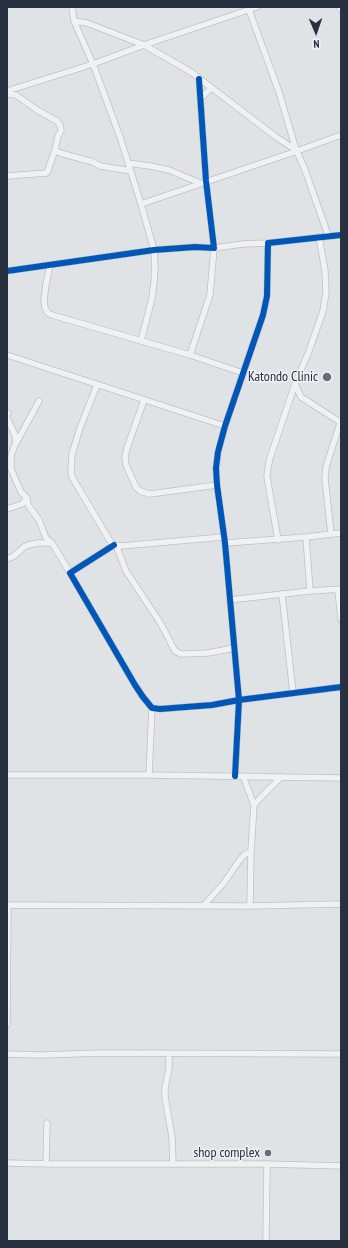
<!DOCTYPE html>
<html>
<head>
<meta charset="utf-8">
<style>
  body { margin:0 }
  #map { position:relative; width:348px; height:1248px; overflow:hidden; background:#e0e3e6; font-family:"PT Sans Narrow",sans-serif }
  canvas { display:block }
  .frame { position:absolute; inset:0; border:8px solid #27313f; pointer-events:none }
  .north { position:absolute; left:296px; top:12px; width:40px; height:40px; -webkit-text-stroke:3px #eef1f6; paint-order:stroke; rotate:178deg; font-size:11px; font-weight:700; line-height:16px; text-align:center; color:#27313f }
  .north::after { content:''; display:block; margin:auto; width:14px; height:18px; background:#27313f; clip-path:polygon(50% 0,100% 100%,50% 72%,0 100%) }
</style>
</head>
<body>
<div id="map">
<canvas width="348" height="1248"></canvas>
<div class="frame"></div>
<div class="north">N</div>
</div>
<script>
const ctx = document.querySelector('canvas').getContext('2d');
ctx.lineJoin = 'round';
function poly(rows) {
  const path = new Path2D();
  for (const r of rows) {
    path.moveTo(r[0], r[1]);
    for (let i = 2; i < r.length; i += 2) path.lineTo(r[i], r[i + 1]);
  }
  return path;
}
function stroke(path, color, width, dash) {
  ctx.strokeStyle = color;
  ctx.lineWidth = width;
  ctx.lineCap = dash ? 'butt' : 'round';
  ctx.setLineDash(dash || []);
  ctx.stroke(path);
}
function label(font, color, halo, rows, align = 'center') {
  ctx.font = font + ' "PT Sans Narrow",sans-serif';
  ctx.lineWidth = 3;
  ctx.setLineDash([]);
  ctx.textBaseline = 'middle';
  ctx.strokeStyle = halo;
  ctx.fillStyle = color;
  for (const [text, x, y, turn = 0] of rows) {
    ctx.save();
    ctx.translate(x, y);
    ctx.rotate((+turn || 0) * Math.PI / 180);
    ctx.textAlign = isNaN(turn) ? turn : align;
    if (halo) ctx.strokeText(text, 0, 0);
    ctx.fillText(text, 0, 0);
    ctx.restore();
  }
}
const minor = poly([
  [72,7,74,21,93,64,120,137,141,204,154,250,155,267,154,282,152,298,141,341],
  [248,7,279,92,296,150],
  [340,7,341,10],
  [74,21,87,23,144,45,191,72,276,137,296,150,304,167,328,235],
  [7,91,93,64,144,45,257,7],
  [7,94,16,95,37,110,57,121,60,125,61,131,58,136,55,150,47,173,7,176],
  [200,99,211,88],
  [55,150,60,153,93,162,100,166,131,171],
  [128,163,150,166,169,170,200,183],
  [141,204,297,151,341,135],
  [341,235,268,243,267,296,263,315,225,426,218,452,216,468,217,485,225,543,239,700,341,687],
  [50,265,46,284,44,301,45,308,48,313,52,315,190,355,243,373],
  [7,271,154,250,195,247,214,248,206,181,199,79],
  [7,355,225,426],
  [190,355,210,295,214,248,243,244,268,243],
  [295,384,309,351,323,311,326,292,325,271,319,237],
  [97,385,80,428,72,454,71,471,72,477,110,541,114,545,121,546,223,537],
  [144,400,127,448,125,457,126,465,136,487,140,491,150,494,217,485],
  [39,401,14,447,11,456,11,469,21,492,27,498,28,505,39,520,46,538,52,543,70,573],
  [7,414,8,413],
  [7,418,15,435,16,442],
  [7,509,22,504,27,498],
  [331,534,325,479,326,467,341,420],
  [306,537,310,591],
  [278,540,267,477,268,468,270,458,295,384,301,397,340,422],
  [225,543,306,537,341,533],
  [114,545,70,573,135,685,143,697,152,708,160,709,212,705,239,700,235,776],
  [116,545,126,571,161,624,175,651,181,654,208,653,234,648],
  [7,559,14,556,24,547,28,545,38,543,52,543],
  [338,590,341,619],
  [282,594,293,693],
  [229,600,310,591,341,589],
  [7,775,149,775,341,778],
  [149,775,152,708],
  [243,776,254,805],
  [7,905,250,906,341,904],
  [203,906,223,884,239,861,244,855,251,851],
  [250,906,251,851,254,805,264,794,281,777],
  [7,1024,8,905],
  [7,1054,40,1055,103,1053,341,1054],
  [169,1054,169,1068,165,1088,165,1097,172,1137,173,1164],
  [7,1163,53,1164,267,1164],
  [46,1164,47,1123],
  [266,1241,267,1164,341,1166]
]);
stroke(minor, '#bec1c4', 7);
stroke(minor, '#f0f1f2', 5.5);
stroke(poly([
  [341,235,268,243,267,296,263,315,225,426,218,452,216,468,217,485,225,543,239,700,341,687],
  [7,271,154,250,195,247,214,248,206,181,199,79],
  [114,545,70,573,135,685,143,697,152,708,160,709,212,705,239,700,235,776]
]), '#0057b8', 6);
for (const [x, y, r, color] of [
  [327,377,5,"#686f79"],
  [268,1153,4,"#686f79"]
]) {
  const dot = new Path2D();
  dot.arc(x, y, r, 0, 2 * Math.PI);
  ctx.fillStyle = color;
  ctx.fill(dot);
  stroke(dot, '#eef1f6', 1.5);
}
label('14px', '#27313f', '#eef1f6', [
  ["Katondo Clinic",318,377],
  ["shop complex",260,1153]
], 'right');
</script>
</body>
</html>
